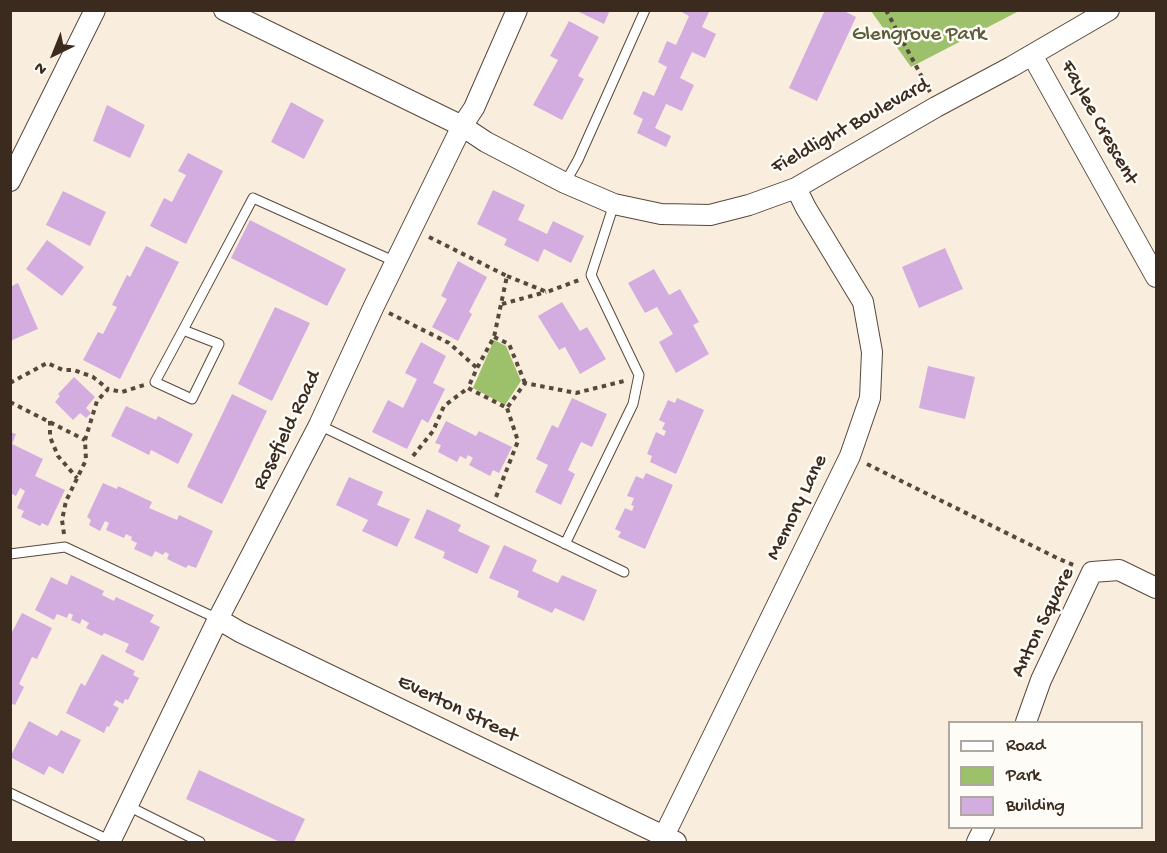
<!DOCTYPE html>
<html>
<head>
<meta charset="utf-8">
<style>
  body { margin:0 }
  #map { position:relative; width:1167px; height:853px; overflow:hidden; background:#f9eede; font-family:"Gochi Hand",sans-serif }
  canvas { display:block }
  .frame { position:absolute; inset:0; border:12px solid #3b2a1e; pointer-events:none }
  .legend { position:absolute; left:948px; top:721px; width:195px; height:108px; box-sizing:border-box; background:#fdfcf7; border:2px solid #afa8a0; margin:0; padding:8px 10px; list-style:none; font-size:18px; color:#3b2a1e }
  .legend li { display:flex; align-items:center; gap:12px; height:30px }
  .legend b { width:30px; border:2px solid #afa8a0 }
  .north { position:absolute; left:24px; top:24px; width:60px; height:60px; -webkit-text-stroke:4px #fdfcf7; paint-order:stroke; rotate:223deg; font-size:16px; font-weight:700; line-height:24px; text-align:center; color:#3b2a1e }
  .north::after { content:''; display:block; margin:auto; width:21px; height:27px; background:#3b2a1e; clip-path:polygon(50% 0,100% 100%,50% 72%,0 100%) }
</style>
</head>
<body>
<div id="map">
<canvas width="1167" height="853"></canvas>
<div class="frame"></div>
<ul class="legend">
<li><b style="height:8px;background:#fff"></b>Road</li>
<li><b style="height:16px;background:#9dc06a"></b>Park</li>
<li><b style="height:16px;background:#d3addf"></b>Building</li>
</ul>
<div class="north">N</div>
</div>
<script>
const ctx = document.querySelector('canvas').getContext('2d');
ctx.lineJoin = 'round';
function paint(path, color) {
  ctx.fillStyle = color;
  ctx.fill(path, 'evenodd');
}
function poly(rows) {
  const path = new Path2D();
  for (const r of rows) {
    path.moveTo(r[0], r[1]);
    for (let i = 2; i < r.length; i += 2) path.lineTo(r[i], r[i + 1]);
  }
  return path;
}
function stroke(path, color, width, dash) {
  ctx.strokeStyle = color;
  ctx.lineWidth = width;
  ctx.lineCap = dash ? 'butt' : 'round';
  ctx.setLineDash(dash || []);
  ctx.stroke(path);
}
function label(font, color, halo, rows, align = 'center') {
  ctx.font = font + ' "Gochi Hand",sans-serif';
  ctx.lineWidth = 5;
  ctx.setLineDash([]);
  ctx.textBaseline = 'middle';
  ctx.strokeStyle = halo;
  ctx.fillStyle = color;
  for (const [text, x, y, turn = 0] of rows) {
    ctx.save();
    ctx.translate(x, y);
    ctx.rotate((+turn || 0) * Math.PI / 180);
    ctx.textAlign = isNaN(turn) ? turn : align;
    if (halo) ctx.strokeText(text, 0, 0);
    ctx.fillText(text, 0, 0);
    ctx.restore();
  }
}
paint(poly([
  [871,11,1019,11,911,67],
  [494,340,506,346,521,381,505,405,473,388]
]), '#9dc06a');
paint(poly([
  [575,10,610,10,604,24],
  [678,10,710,10,702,27,716,34,705,58,692,52,680,78,694,85,682,111,666,104,655,128,671,136,666,147,637,133,643,119,633,114,643,91,654,96,667,67,658,62,667,41,676,45,689,16],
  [825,10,842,10,856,17,817,101,789,88],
  [569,21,599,37,578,76,584,79,562,120,533,105,558,60,550,56],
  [291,102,324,120,304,159,271,142],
  [107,105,145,125,130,158,93,141],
  [188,153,223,171,186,244,150,226,164,198,172,202,186,175,178,171],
  [493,190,525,205,518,220,547,234,553,221,584,236,571,263,544,249,538,262,504,245,507,239,477,224],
  [63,191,106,212,90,246,46,225],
  [250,220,346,269,327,306,231,258],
  [47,240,84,267,62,296,26,269],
  [146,246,179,262,120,379,83,360,98,332,103,334,117,307,112,305,127,275,130,277],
  [945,248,963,289,919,308,902,267],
  [458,261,487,277,469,312,472,314,458,341,432,327,447,299,441,296],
  [654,269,669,295,680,289,699,322,693,325,709,354,676,373,659,342,673,334,657,307,645,313,628,283],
  [18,283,38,329,10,341,10,287],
  [562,302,580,331,587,327,606,359,580,374,565,347,559,350,538,316],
  [275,307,310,323,272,401,238,384],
  [421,342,446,356,433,383,445,389,428,423,422,419,407,449,372,432,388,400,403,408,417,379,405,373],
  [928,366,975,377,965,419,919,408],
  [74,377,95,397,86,408,91,413,86,418,80,413,73,420,55,402,60,396,58,394],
  [232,394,267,411,222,504,187,487],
  [572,398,607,414,592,447,581,442,568,470,575,474,561,505,535,492,548,465,536,459,552,425,558,428],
  [677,398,704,410,676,474,650,462,652,456,647,454,656,432,664,436,666,431,662,429,665,423,659,420,668,400,675,403],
  [126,406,156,420,158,416,193,434,178,464,151,450,149,455,111,436],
  [446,421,476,436,479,431,512,447,499,473,493,470,490,476,469,465,473,458,468,455,466,459,460,456,457,462,438,452,441,445,435,443],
  [10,432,16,434,12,444,43,459,35,476,65,490,48,526,42,523,40,526,21,517,24,511,17,508,25,491,20,488,16,496,10,493],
  [646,473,673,485,645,549,618,537,621,532,615,529,625,508,632,511,634,506,631,505,634,498,627,496,636,476,643,479],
  [349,477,383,492,377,505,410,519,397,547,362,531,368,520,336,505],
  [103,483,117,489,118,486,152,502,149,508,177,520,179,515,213,531,196,568,188,565,186,568,167,559,169,554,165,552,163,555,155,551,152,557,134,549,137,543,131,540,132,537,126,534,124,538,106,530,109,523,105,521,100,531,89,525,91,520,87,517],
  [427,509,461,525,458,531,490,546,477,574,443,558,445,552,414,538],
  [504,545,537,560,532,571,558,583,562,575,597,590,584,621,555,608,552,613,517,597,519,591,489,578],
  [71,575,104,591,102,595,114,601,116,597,154,615,150,622,160,627,143,661,125,652,129,644,104,633,102,636,86,628,89,623,82,619,80,624,71,620,73,615,69,613,67,618,57,614,54,620,35,610,51,577,67,585],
  [22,613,52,628,37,659,32,657,19,684,24,687,15,705,10,703,10,636],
  [102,654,135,671,133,675,139,678,128,700,125,699,123,704,116,700,113,705,119,708,109,727,107,726,104,733,66,713,81,683,85,686],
  [29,721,57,736,61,730,81,740,63,774,49,766,44,775,10,757],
  [199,770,305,819,294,842,280,842,186,799]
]), '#d3addf');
const lane = poly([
  [565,183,578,160,645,10],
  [183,330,219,344,192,399,155,382,183,330,253,198,396,262],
  [319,425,624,572],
  [565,544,633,404,639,375,591,275,614,204],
  [10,554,65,547,218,619],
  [10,793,111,841],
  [128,806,200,842]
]);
const street = poly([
  [224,10,462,126,486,142,565,183,614,204,661,214,710,215,749,205,796,188,936,107,1011,67,1109,10],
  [1032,55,1156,277],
  [10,181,95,10],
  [218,619,240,632,676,842],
  [1026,722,1041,680,1092,572,1119,570,1156,588],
  [110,842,218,619,319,425,374,306,462,126,474,108,517,10],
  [661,842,850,456,870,398,872,352,863,302,806,208,796,188],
  [977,842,984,828]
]);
stroke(lane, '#58473b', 11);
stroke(street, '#58473b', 22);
stroke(poly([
  [886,10,930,92],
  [429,237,507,276,494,337,477,368,468,388,507,408,525,383,576,393,624,381],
  [507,276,547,292,579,280],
  [502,304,546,292],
  [389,313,449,343,477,368],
  [494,337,509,344,525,383],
  [10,383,47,363,63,370,74,370,93,377,108,389],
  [10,402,85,440],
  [50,421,50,437,58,456,77,478],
  [413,456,433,431,444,406,468,388],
  [867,464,1059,559,1076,566],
  [496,497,518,441,507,408],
  [64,534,62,520,66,501,86,460,85,440,97,401,108,389,122,392,144,385]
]), '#58473b', 4, [4.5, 4.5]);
stroke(lane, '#fff', 9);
stroke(street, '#fff', 20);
label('21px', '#5d5e39', '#fdfcf7', [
  ["Glengrove Park",919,36]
]);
label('21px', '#3b2a1e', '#fdfcf7', [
  ["Faylee Crescent",1098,123,61],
  ["Fieldlight Boulevard",851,127,-29],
  ["Rosefield Road",288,431,-64],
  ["Memory Lane",798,508,-64],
  ["Anton Square",1044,623,-64],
  ["Everton Street",457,710,26]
]);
</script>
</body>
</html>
